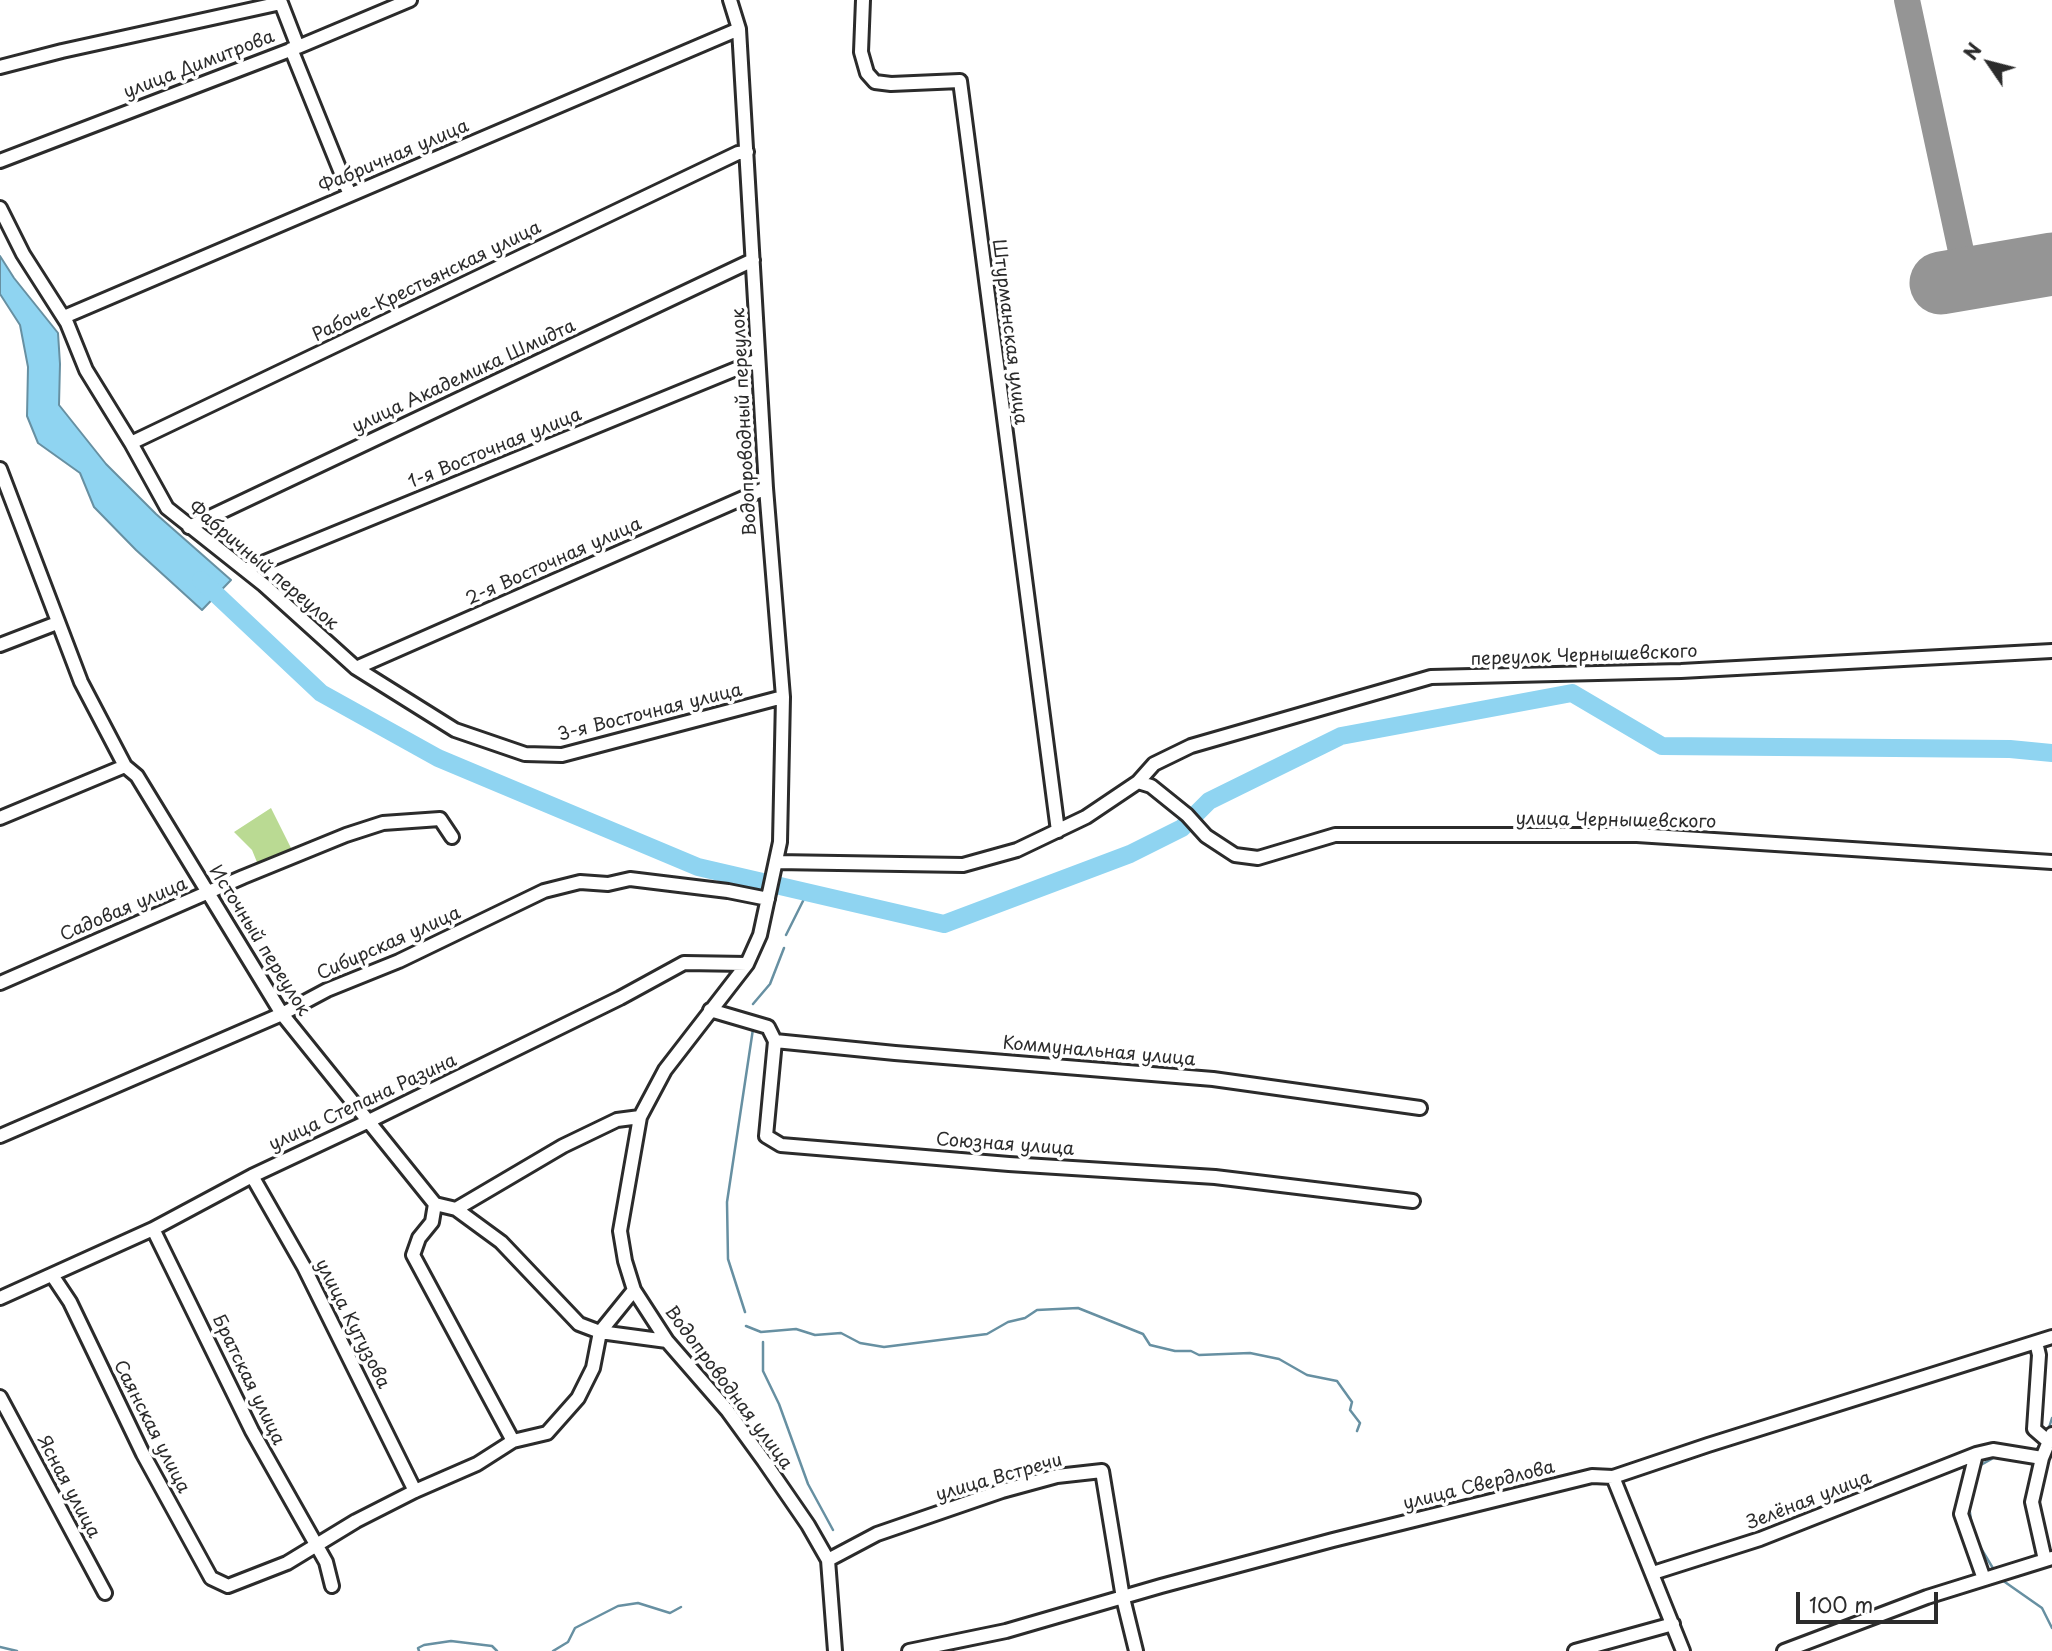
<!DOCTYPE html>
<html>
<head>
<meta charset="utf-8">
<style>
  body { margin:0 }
  #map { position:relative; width:2052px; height:1651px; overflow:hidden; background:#fff; font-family:"Playpen Sans",sans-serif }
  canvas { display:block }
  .north { position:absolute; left:1954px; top:28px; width:70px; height:70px; -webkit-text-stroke:5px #fff; paint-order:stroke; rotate:305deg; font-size:19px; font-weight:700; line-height:28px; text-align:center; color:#2b2b2b }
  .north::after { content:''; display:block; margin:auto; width:24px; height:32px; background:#2b2b2b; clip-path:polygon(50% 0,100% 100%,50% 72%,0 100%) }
  .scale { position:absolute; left:1796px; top:1592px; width:142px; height:32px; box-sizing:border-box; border:4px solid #2b2b2b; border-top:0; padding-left:9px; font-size:21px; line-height:24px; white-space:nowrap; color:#2b2b2b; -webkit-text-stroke:5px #fff; paint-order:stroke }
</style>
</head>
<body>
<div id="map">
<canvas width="2052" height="1651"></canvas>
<div class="north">N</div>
<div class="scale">100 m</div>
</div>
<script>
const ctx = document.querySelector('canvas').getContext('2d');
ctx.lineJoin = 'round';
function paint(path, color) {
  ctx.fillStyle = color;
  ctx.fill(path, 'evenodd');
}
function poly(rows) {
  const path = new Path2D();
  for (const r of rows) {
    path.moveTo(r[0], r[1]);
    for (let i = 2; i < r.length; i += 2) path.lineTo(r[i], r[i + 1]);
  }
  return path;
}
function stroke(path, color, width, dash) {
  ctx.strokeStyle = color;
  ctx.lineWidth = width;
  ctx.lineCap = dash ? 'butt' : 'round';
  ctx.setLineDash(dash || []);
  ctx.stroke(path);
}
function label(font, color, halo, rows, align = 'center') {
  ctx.font = font + ' "Playpen Sans",sans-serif';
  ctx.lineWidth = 7;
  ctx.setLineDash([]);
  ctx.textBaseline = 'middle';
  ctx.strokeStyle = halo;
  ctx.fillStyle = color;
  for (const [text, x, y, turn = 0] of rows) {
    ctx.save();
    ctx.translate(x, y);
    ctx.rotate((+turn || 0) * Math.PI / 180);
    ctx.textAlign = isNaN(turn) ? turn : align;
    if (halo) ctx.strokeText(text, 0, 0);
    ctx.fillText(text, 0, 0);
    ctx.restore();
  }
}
paint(poly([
  [271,808,293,852,259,867,252,850,234,832]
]), '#bada93');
const water = poly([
  [0,256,14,278,58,333,60,364,59,405,106,464,156,514,231,580,202,610,136,550,94,507,80,473,38,443,27,416,28,367,20,325,0,294,0,256]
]);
paint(water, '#8fd4f1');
stroke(water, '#6790a2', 2);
stroke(poly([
  [786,935,806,895],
  [753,1004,770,984,784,948],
  [745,1312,728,1259,727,1202,753,1029],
  [746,1326,761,1332,796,1329,815,1335,841,1333,860,1343,884,1347,987,1334,1008,1322,1025,1318,1037,1310,1078,1308,1143,1334,1150,1345,1175,1351,1191,1351,1199,1355,1250,1353,1279,1359,1307,1375,1337,1381,1352,1402,1350,1410,1360,1423,1357,1431],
  [763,1342,763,1371,779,1404,808,1484,833,1530],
  [2048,1431,2052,1418],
  [2035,1452,2043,1440],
  [1979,1466,1997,1456],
  [1969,1506,1972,1527],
  [1976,1540,1994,1570],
  [2002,1580,2042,1608,2052,1628],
  [0,1647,17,1651],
  [419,1651,418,1648,424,1645,451,1641,492,1646,497,1651],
  [553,1651,568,1642,575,1628,618,1606,638,1603,670,1613,681,1607]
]), '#6790a2', 2.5);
stroke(poly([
  [201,580,321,693,438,758,698,867,944,924,1130,854,1182,828,1209,801,1341,736,1572,693,1662,746,2010,749,2052,753]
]), '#8fd4f1', 18);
stroke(poly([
  [1907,0,1967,279]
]), '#959595', 26);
stroke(poly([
  [1941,283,2052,264]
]), '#959595', 63);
const minor = poly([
  [730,0,739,29,766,488,783,697,780,842,760,935,747,964,665,1070,640,1117,620,1231,625,1261,634,1290,667,1341,727,1410,764,1461,808,1525,828,1560,835,1651],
  [863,0,861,52,867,73,875,82,891,84,960,81,1058,831],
  [291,49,350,195],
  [0,67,62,51,281,3,298,47],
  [0,161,298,47,410,0],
  [0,208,23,254,67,323,86,370,131,443,167,508,264,585,356,668,455,730,525,754,562,755,783,697],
  [64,317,739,29],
  [131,443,738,153,747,152],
  [0,469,81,682,125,766,137,776,282,1014,435,1204,432,1222,419,1238,413,1255,513,1441],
  [189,527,753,260],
  [245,570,758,360],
  [0,645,57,623],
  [356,668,766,488],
  [1138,782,1154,764,1191,746,1431,677,1681,671,2052,651],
  [0,818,125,766],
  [776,862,963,865,1017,850,1086,817,1138,782,1151,786,1187,815,1206,836,1235,855,1258,858,1335,835,1637,835,2052,862],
  [0,983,243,877,346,835,383,823,440,819,452,837],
  [710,1010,768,1027,775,1041,766,1136,781,1145,1009,1164,1215,1177,1413,1201],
  [775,1041,895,1053,1213,1079,1420,1108],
  [0,1136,282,1014,327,990,399,961,544,891,580,882,608,884,630,879,728,891,768,899],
  [252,1176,304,1267,415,1491],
  [435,1204,456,1209,501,1242,579,1324,600,1332,667,1341],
  [456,1209,563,1146,617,1120,640,1117],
  [153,1229,252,1431,326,1562,332,1586],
  [52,1275,70,1302,143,1454,211,1578,228,1586,287,1563,356,1521,415,1491,477,1464,513,1441,547,1433,578,1398,593,1368,600,1332,634,1290],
  [0,1298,153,1229,252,1176,369,1121,620,998,684,963,747,964],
  [2036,1342,2039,1355,2034,1429,2049,1442,2052,1441],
  [0,1397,105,1593],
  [2042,1458,2032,1502,2045,1560],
  [1613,1477,1683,1651],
  [828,1560,877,1534,1002,1491,1057,1476,1102,1471,1123,1598,1136,1651],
  [1653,1573,1760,1539,1976,1454],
  [1984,1579,1961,1514,1976,1454,1993,1450,2042,1458,2052,1434],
  [909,1651,1006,1631,1161,1586,1333,1540,1592,1476,1613,1477,1708,1445,2052,1337],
  [1575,1651,1673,1624],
  [1784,1651,1927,1597,2052,1558]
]);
stroke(minor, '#2b2b2b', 18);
stroke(minor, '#fff', 12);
label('18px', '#2b2b2b', '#fff', [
  ["улица Димитрова",199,65,-21],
  ["Фабричная улица",394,157,-23],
  ["Рабоче-Крестьянская улица",427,282,-26],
  ["Штурманская улица",1009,332,83],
  ["улица Академика Шмидта",464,377,-25],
  ["Водопроводный переулок",745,422,-93],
  ["1-я Восточная улица",495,449,-22],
  ["2-я Восточная улица",554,562,-24],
  ["Фабричный переулок",263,566,40],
  ["переулок Чернышевского",1584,656,-2],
  ["3-я Восточная улица",650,713,-14],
  ["улица Чернышевского",1616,821,1],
  ["Садовая улица",124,910,-23],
  ["Источный переулок",259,941,58],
  ["Сибирская улица",389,944,-24],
  ["Коммунальная улица",1099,1052,5],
  ["улица Степана Разина",363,1103,-25],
  ["Союзная улица",1005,1145,4],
  ["улица Кутузова",352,1324,63],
  ["Братская улица",248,1380,64],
  ["Водопроводная улица",728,1388,53],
  ["Саянская улица",151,1427,63],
  ["улица Встречи",999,1478,-16],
  ["улица Свердлова",1479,1486,-14],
  ["Ясная улица",68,1487,62],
  ["Зелёная улица",1809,1501,-21]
]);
</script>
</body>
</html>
